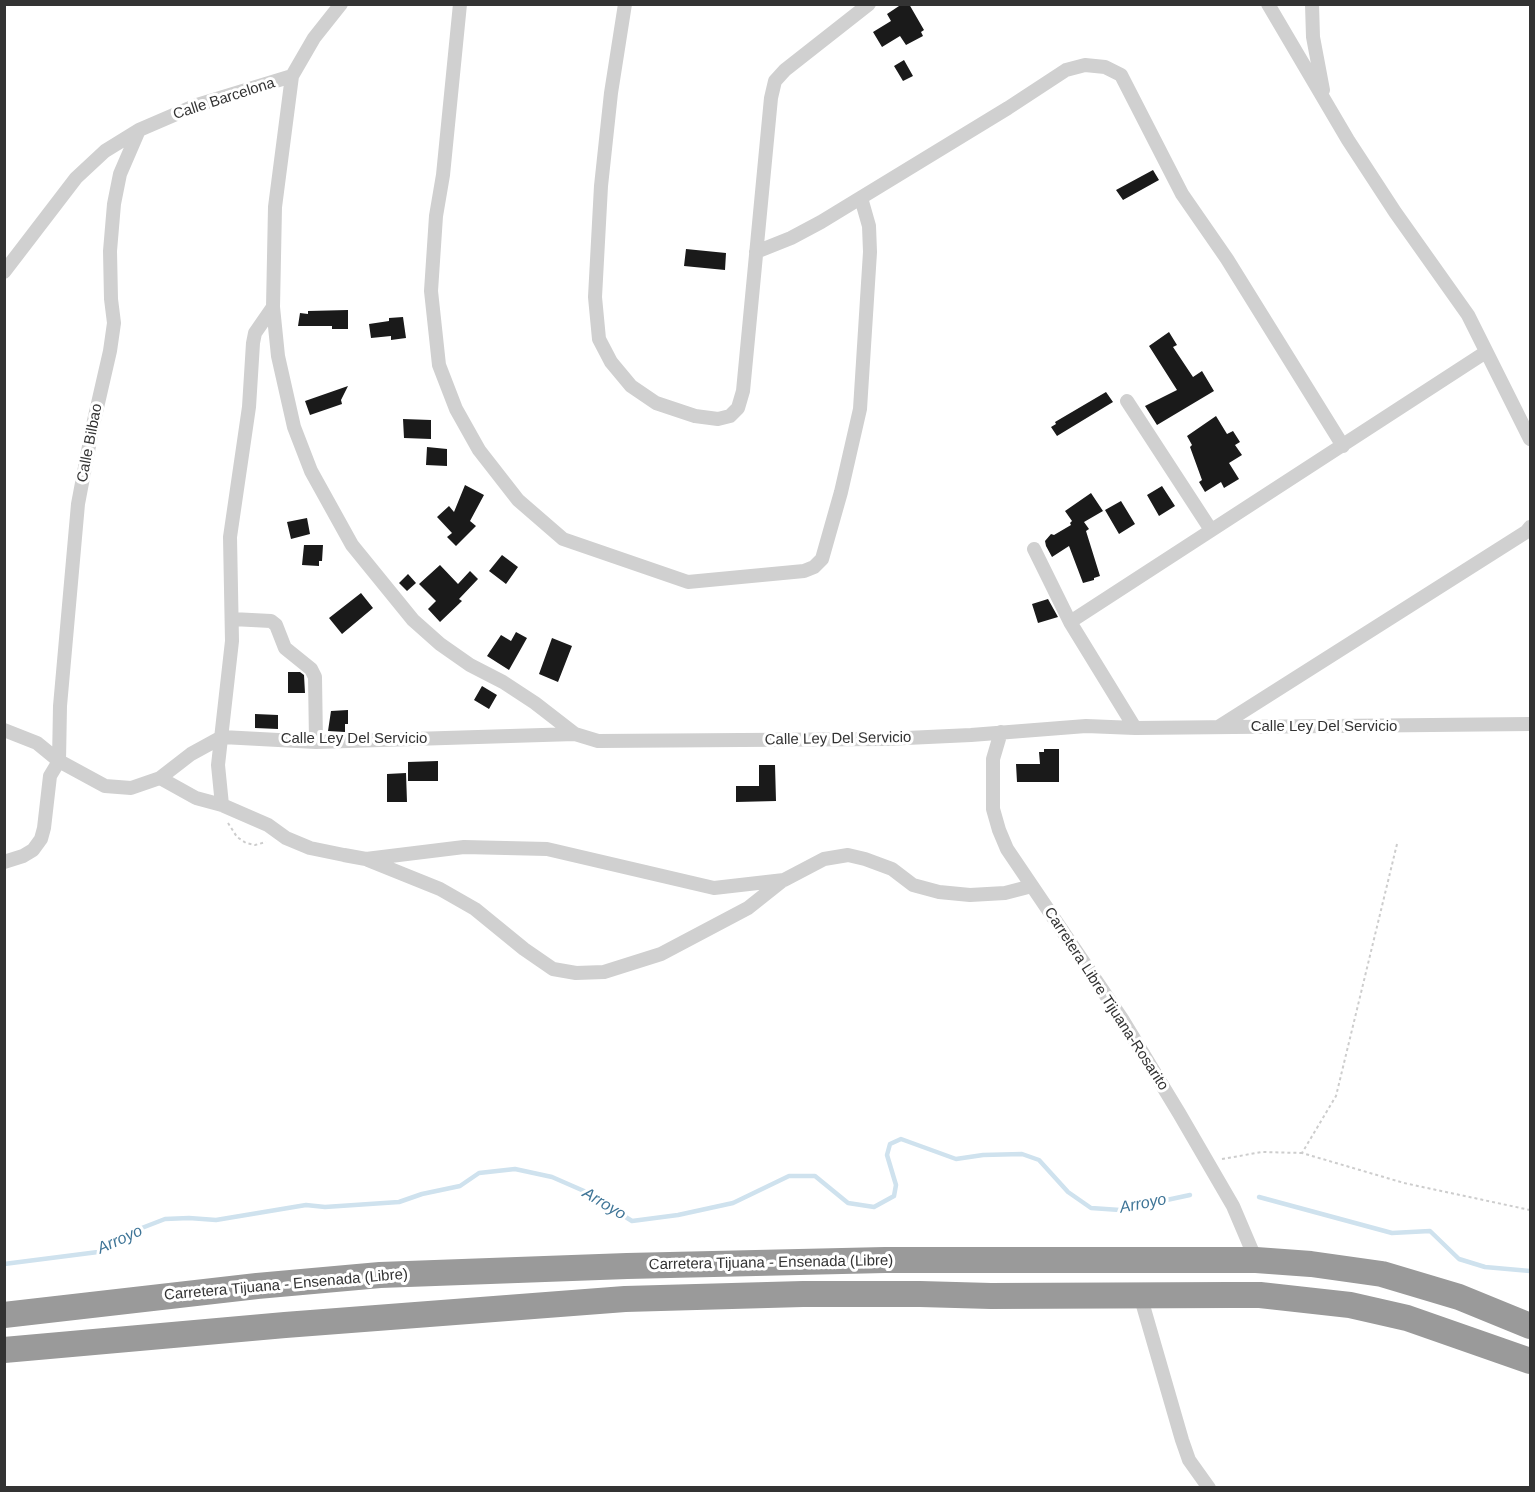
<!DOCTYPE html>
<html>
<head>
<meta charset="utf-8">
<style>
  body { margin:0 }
  #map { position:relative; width:1535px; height:1492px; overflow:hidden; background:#fff; font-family:Arial,sans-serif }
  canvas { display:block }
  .frame { position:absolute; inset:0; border:6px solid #333; pointer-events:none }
</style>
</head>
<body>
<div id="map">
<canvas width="1535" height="1492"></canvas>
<div class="frame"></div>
</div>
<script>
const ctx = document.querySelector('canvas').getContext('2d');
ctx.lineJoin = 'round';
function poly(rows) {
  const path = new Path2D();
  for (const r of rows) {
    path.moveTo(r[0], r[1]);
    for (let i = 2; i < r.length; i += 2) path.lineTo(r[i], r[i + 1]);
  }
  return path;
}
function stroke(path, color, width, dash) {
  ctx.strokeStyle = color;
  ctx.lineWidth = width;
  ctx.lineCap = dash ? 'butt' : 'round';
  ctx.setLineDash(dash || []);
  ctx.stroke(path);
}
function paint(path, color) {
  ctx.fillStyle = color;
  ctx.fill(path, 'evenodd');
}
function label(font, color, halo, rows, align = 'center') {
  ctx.font = font + ' Arial,sans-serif';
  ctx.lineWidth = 6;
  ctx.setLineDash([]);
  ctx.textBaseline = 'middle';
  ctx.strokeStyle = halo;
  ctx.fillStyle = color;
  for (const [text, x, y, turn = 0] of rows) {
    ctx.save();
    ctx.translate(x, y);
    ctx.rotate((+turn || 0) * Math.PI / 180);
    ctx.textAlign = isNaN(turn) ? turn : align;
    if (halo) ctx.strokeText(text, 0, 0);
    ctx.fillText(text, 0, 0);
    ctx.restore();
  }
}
stroke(poly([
  [1259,1197,1392,1233,1430,1231,1459,1259,1485,1267,1530,1271],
  [4,1264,98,1252,134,1231,165,1219,189,1218,216,1220,306,1205,325,1207,399,1202,422,1194,460,1186,479,1173,515,1169,552,1177,584,1191,632,1221,678,1215,733,1203,789,1176,815,1176,848,1203,874,1207,894,1196,896,1185,887,1155,890,1144,901,1139,956,1159,983,1155,1022,1154,1039,1160,1068,1192,1091,1208,1120,1210,1190,1195]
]), '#cfe2ee', 4.5);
paint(poly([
  [902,4,909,4,924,30,921,32,923,36,906,45,900,36,882,47,873,32,891,21,887,14],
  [904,60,913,76,903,81,894,66],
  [1153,170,1159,180,1123,200,1116,190],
  [686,249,726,253,725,270,684,266],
  [348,310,348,329,332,329,332,326,298,326,300,313,308,314,308,311],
  [403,317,406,338,391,340,391,336,371,338,369,324,389,321,389,318],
  [1169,332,1177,345,1173,347,1193,377,1202,371,1214,391,1157,425,1145,406,1177,390,1149,346],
  [348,386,341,400,342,404,310,415,305,401],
  [1106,392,1113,402,1057,436,1051,427,1056,424,1055,422],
  [1216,416,1227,434,1233,431,1240,442,1235,445,1242,455,1229,463,1239,479,1224,488,1221,482,1205,492,1199,482,1202,480,1190,447,1192,445,1187,436],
  [403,419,431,420,431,439,404,438],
  [427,447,447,449,447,466,426,465],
  [465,485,484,495,470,521,476,526,456,546,447,537,452,533,437,517,449,506,454,512],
  [1162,486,1175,506,1159,516,1147,495],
  [1091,493,1103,511,1084,522,1089,529,1086,531,1100,576,1094,578,1094,580,1083,583,1069,546,1052,557,1046,546,1045,541,1051,534,1054,535,1071,525,1070,523,1072,521,1065,511],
  [1121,501,1135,524,1119,534,1105,510],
  [307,518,310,534,291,539,287,522],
  [304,545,323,545,322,561,319,561,319,566,302,565],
  [502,555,518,567,506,584,489,571],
  [440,565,458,584,470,571,478,579,459,599,462,601,440,622,428,609,436,601,419,584],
  [408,574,416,583,407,591,399,583],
  [361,593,373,608,342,634,329,618],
  [1048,599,1058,617,1038,623,1032,604],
  [516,632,527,638,509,670,487,656,501,635,511,641],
  [552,638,572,646,558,682,539,674],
  [288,672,300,672,304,675,305,693,288,693],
  [482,686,497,695,489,709,474,700],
  [348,710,348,724,345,724,345,732,328,731,331,711],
  [255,714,278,715,278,729,255,728],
  [1044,749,1059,749,1059,782,1017,782,1016,764,1040,764,1039,752,1044,752],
  [438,761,438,781,408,781,408,762],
  [759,765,775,765,776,801,736,802,736,786,759,786],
  [406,773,407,802,387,802,387,774]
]), '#1a1a1a');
stroke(poly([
  [228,823,237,837,246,843,255,845,266,842],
  [1397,844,1336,1096,1302,1153,1404,1183,1530,1210],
  [1222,1159,1262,1152,1302,1153]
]), '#cdcdcd', 2, [3, 3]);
stroke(poly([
  [341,4,314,38,292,76,275,207,273,307,278,356,294,427,311,471,352,545,413,620,440,644,470,665,503,682,535,703,575,734],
  [460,4,443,175,436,216,431,291,439,365,456,409,479,450,518,500,563,539,688,582,804,571,814,567,822,559,841,492,860,409,870,252,869,226,861,198],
  [625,4,611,93,601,186,595,297,599,339,611,362,631,386,656,403,695,416,718,419,730,416,738,408,743,391,771,98,775,81,785,70,869,4],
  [1268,4,1348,140,1395,212,1468,315,1530,439],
  [1312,4,1313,37,1323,90],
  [756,252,791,238,821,222,1008,108,1066,70,1085,65,1105,67,1121,75,1182,194,1227,259,1343,446],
  [4,272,76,178,105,151,139,130,197,105,292,76],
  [1127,401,1211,530],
  [1034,549,1070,622,1135,728],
  [232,619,271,621,276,625,285,648,311,669,315,677,316,742],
  [1070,622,1486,352],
  [1220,726,1526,532,1530,527],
  [4,730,37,743,59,761,105,786,131,788,160,778,196,798,222,805,268,825,286,838,310,848,344,855,366,859,464,847,547,849,714,888,784,880,824,859,848,855,865,859,892,869,913,885,939,892,970,895,1005,893,1032,886],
  [1001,732,993,759,993,809,999,830,1007,849,1122,1019,1179,1113,1233,1206,1256,1260],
  [160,778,191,754,222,737,316,742,575,734,598,741,885,739,971,735,1086,726,1135,728,1530,724],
  [222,805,218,765,232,641,230,537,249,407,253,343,255,333,273,307],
  [368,860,440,889,475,909,524,949,553,969,576,973,604,972,661,954,748,908,782,881],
  [4,862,23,856,33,850,41,839,44,828,50,776,59,761,60,706,78,504,93,425,110,351,114,323,111,299,110,251,114,204,120,174,139,130],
  [1140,1295,1182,1440,1189,1460,1209,1488]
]), '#d0d0d0', 14);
stroke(poly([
  [4,1315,257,1286,380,1275,627,1266,885,1260,1256,1260,1311,1264,1382,1274,1459,1297,1530,1326],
  [4,1350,285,1325,625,1299,803,1294,920,1294,991,1296,1229,1295,1260,1295,1350,1305,1407,1318,1530,1361]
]), '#9a9a9a', 26);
label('15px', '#333', '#fff', [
  ["Calle Barcelona",224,99,-18],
  ["Calle Bilbao",90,443,-79],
  ["Calle Ley Del Servicio",1324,727],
  ["Calle Ley Del Servicio",354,739],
  ["Calle Ley Del Servicio",838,739,-1],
  ["Carretera Libre Tijuana-Rosarito",1106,999,57],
  ["Carretera Tijuana - Ensenada (Libre)",771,1263,-1],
  ["Carretera Tijuana - Ensenada (Libre)",286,1285,-5]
]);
label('italic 16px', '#3f7597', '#fff', [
  ["Arroyo",604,1204,31],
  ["Arroyo",1143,1204,-11],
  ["Arroyo",120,1240,-24]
]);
</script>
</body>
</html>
